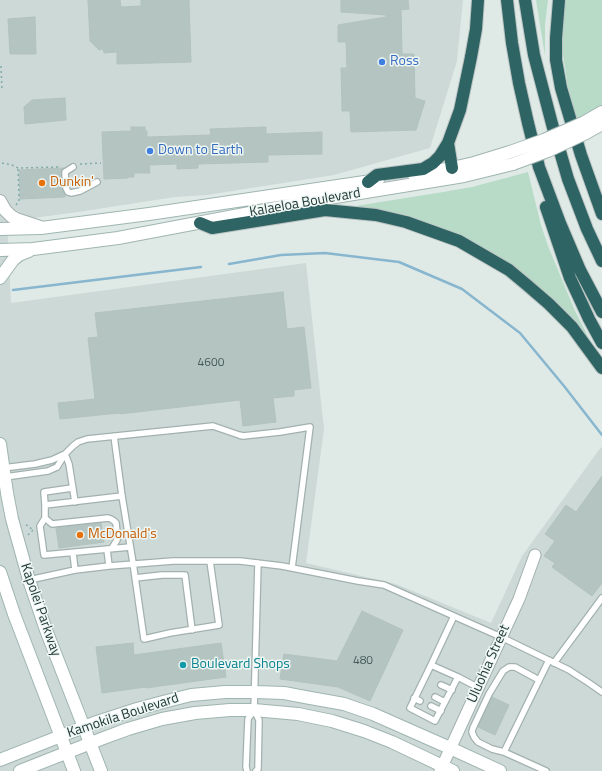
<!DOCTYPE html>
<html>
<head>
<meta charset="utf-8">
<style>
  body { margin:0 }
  canvas { display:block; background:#dfeae7 }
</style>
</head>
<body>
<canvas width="602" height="771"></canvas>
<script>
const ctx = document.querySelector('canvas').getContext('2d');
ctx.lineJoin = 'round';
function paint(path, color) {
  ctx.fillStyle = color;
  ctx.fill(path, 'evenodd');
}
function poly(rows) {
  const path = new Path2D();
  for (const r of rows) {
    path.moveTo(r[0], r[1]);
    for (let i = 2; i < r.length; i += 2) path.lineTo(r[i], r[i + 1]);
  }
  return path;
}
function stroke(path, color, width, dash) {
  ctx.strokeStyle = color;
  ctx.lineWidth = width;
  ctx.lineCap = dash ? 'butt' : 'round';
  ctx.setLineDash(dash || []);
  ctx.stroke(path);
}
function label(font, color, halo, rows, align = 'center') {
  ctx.font = font + ' "Titillium Web",sans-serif';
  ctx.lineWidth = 3;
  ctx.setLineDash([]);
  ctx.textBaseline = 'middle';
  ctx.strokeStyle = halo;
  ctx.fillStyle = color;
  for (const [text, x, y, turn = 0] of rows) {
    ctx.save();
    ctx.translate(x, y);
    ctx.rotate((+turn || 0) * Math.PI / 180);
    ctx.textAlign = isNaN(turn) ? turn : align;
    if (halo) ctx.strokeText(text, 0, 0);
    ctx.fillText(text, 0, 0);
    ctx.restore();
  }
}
paint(poly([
  [0,0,463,0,457,61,430,148,334,175,207,195,175,197,85,211,34,218,21,216,12,209,6,198,11,303,306,263,324,429,306,563,396,584,491,623,522,556,601,447,602,448,602,771,0,771]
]), '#cdd9d6');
paint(poly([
  [536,0,548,0,545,25,545,56],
  [565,0,602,0,602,108,578,123,572,107,568,87,562,48,562,19],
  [528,172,541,225,548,246,575,311,595,350,580,334,470,244,343,208,443,192,472,187]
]), '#b8dbc8');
stroke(poly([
  [229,264,281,255,325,253,399,262,462,289,520,333,564,386,602,435],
  [13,290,201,267]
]), '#88b6ce', 2.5);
const building = poly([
  [88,0,120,0,121,7,141,6,141,0,189,0,191,62,117,64,117,52,104,53,103,49,99,50,90,41,88,0],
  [341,0,408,0,409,9,401,10,402,54,414,54,415,98,425,101,416,130,351,132,350,111,342,111,341,68,347,68,346,42,338,42,338,25,386,17,386,15,341,12,341,0],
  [35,17,36,54,10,54,8,19,35,17],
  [65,98,66,120,25,124,24,107,32,100,65,98],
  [131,127,145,127,145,131,147,131,147,137,211,135,210,129,266,127,266,134,322,132,322,154,268,155,268,162,198,164,198,168,177,169,177,164,149,165,150,173,134,173,134,177,128,177,128,178,104,179,102,132,131,131,131,127],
  [63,168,61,172,62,188,65,195,65,197,20,199,19,170,63,168],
  [283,292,287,329,304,327,311,388,294,390,294,396,273,398,276,422,243,426,240,400,120,414,119,413,60,419,58,403,95,399,88,338,98,337,95,313,283,292],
  [602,476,602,583,592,596,552,567,555,563,544,556,555,541,545,534,566,505,576,512,602,476],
  [101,523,104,542,59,548,56,528,101,523],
  [362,611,403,630,370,701,338,687,280,679,284,654,337,661,362,611],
  [133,643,134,655,221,643,226,677,146,688,146,687,102,693,96,647,133,643],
  [492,697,509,705,495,735,478,727,492,697]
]);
paint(building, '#b4c4c0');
stroke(building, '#b2c3bf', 1);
const service = poly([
  [73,167,65,172,66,188,68,192,71,193,80,191,97,182],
  [114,436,122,496,133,563,144,639,170,633,219,625,210,561],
  [65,454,69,464,75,502],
  [3,468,35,464,52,460,65,454],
  [5,477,48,471,57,467,65,454,73,446,78,442,87,439,213,426,239,435,243,436,280,432,310,427,292,568],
  [122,496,45,505,45,518,40,526,44,555,130,547],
  [45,505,44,492,72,488],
  [45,518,52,524,108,518,111,519,114,521,116,523,117,533,117,540,112,548],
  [107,549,109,566],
  [73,553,75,570],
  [135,578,162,575,185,575,192,630],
  [29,580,75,570,109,566,173,561,240,561,282,566,358,581,384,585,501,637,569,670,589,683,602,692],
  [554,663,602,598],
  [431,665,454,616],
  [458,677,435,721,410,708,431,665,458,677,479,688],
  [539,680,515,667,509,667,503,671,489,694,473,728,472,732,474,737,478,742,492,749,504,752,546,771],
  [441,685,452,690],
  [435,697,445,702],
  [414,698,420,701],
  [431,706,441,711],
  [254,710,258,563],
  [504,752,549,660],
  [247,771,246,767,248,719,254,710,259,720,258,769,256,771]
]);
const minor = poly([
  [440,771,519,599,535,555]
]);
const tertiary = poly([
  [0,201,5,210,11,216,16,219,40,227]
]);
const secondary = poly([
  [583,123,602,112],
  [586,133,602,124],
  [414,175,452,168,474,163,510,152],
  [0,229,41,228,149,214,378,180],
  [0,250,33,249,118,238,329,198,464,176,513,164],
  [0,278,13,260,19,255,29,251],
  [0,444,7,493,12,519,29,580,46,630,101,771],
  [0,572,14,614,74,771],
  [0,760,94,723,137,709,163,702,191,695,225,692,255,692,284,693,305,697,344,704,373,714,450,748,500,771],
  [20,771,101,739,128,729,162,719,195,713,230,710,254,710,298,714,332,721,364,731,392,742,453,771]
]);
const motorway = poly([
  [507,0,512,43,519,83,528,123,539,167,560,223,580,270,602,312],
  [525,0,534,55,552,124,568,179,587,229,602,261],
  [559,0,556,38,556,60,561,88,581,155,602,214],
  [448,143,452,168],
  [368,182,377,175,423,169,433,163,440,156,448,143,460,110,471,57,476,29,478,0],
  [546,207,570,278,589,319,602,343],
  [200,223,212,228,325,210,376,215,406,222,459,241,509,270,527,285,549,304,572,327,602,368]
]);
stroke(service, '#a2b1af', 8);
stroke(minor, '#a2b1af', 13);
stroke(tertiary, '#a2b1af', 14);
stroke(secondary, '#9fb5b1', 14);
stroke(motorway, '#bcc4c3', 14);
stroke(poly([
  [1,66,2,90],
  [2,163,12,165,18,168,59,167,60,165],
  [80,164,101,163],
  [16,205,19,201,19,199,18,168],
  [26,525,29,526,32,530],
  [28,535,33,530]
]), '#80aca7', 1.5, [2, 3]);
stroke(service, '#fff', 5.5);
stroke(minor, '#fff', 11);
stroke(tertiary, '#fff', 12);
stroke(secondary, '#fff', 12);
stroke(motorway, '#2e6463', 12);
const secondaryBridge = poly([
  [510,152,544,140,583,123],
  [513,164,548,151,586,133]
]);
stroke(secondaryBridge, '#9fb5b1', 14, []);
stroke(secondaryBridge, '#fff', 12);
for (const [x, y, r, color] of [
  [382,62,4,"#3f7fe0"],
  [150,151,4,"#3f7fe0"],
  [42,183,4,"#e8710a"],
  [80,535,4,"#e8710a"],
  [183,665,4,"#0f9aa8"]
]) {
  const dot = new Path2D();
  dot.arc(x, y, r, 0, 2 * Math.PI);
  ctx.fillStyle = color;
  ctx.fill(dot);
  stroke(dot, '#eff7f4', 1.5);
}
label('12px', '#465c59', null, [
  ["4600",211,363],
  ["480",363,661]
]);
label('14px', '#366cbe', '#eff7f4', [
  ["Ross",390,62],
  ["Down to Earth",158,151]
], 'left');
label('14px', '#c56008', '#eff7f4', [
  ["Dunkin'",50,183],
  ["McDonald's",88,535]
], 'left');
label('14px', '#213937', '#eff7f4', [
  ["Kalaeloa Boulevard",305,203,-10],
  ["Kapolei Parkway",40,610,71],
  ["Uluohia Street",489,664,-66],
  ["Kamokila Boulevard",123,716,-18]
]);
label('14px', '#0d838f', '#eff7f4', [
  ["Boulevard Shops",191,665]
], 'left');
</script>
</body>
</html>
